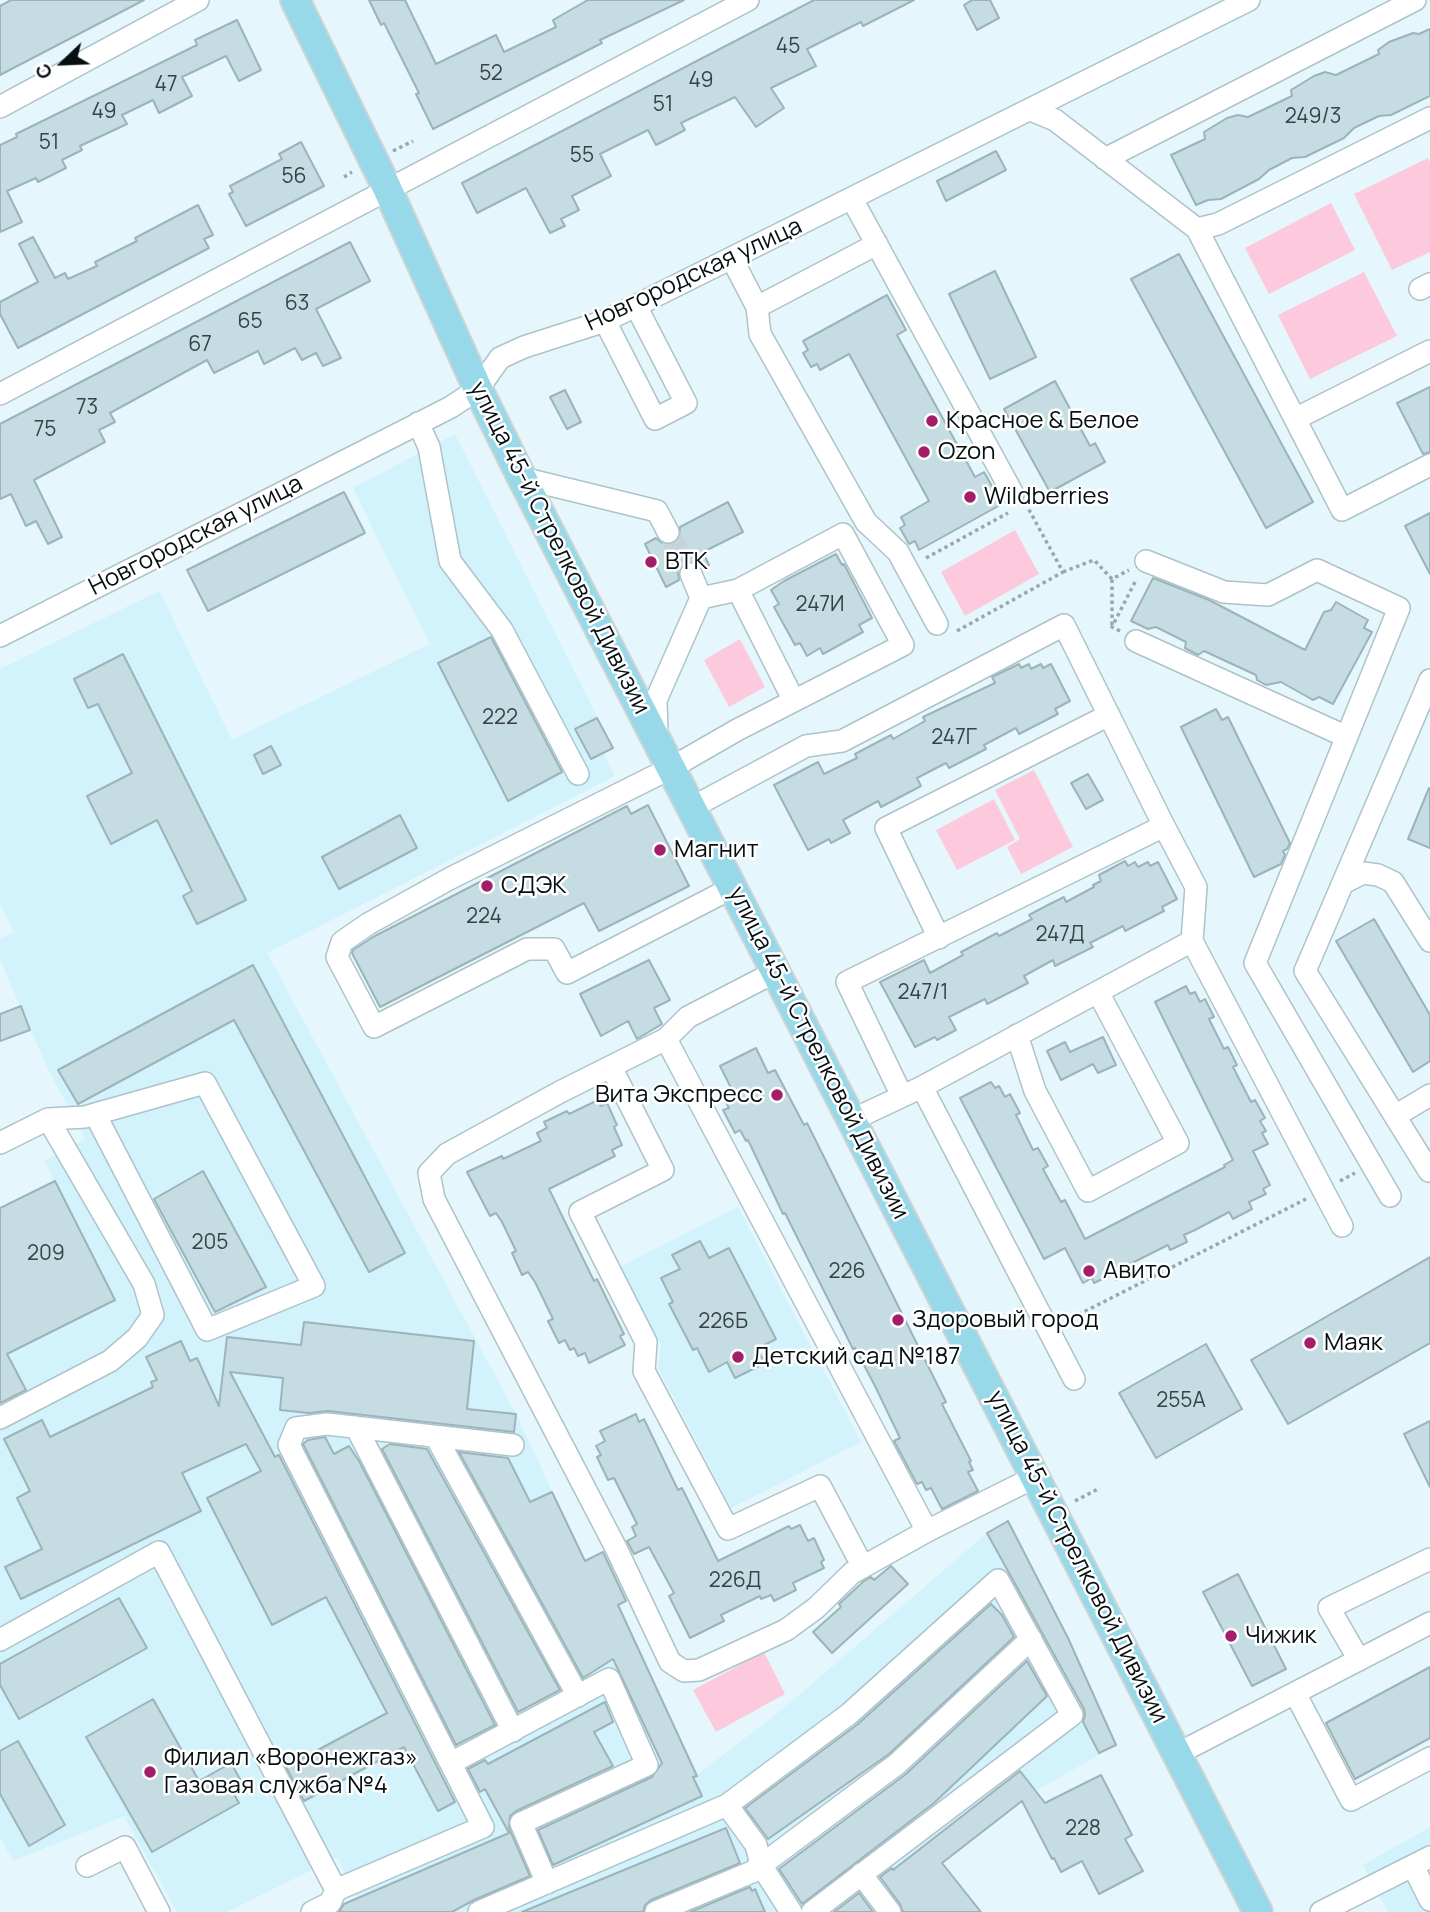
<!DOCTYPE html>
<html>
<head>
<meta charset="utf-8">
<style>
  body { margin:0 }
  #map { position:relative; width:1430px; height:1912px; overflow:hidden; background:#e5f7fd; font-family:Manrope,sans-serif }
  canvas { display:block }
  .north { position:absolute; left:28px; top:28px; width:70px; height:70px; -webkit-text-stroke:5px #fff; paint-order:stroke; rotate:247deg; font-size:19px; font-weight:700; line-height:28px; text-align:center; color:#070f11 }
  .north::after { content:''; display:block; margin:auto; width:24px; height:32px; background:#070f11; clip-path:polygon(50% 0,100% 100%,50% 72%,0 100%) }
</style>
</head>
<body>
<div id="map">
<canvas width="1430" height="1912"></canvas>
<div class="north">С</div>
</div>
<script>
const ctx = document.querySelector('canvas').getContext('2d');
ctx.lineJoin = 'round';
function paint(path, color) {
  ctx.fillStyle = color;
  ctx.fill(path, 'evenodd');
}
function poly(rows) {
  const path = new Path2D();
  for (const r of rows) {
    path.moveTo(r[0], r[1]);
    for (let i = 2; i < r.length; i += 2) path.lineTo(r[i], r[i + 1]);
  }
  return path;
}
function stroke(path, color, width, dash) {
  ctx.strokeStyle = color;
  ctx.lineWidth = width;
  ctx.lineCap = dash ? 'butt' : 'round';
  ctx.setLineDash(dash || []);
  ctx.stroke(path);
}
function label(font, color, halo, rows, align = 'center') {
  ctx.font = font + ' Manrope,sans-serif';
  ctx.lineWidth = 5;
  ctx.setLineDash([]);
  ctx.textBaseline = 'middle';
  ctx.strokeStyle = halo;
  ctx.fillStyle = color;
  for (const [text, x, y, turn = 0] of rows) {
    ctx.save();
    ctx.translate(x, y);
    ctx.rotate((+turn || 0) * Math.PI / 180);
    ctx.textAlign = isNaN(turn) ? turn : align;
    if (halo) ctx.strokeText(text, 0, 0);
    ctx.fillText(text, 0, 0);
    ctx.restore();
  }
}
paint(poly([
  [455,434,613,748,603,753,615,776,267,953,516,1414,584,1560,610,1549,633,1598,618,1605,697,1775,784,1708,987,1533,1008,1521,1068,1638,1116,1745,1036,1791,943,1863,981,1912,350,1912,356,1898,338,1857,227,1912,177,1912,124,1816,13,1861,0,1838,0,1208,54,1181,45,1160,85,1139,47,1067,0,960,0,939,14,932,0,903,0,669,159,591,232,740,430,644,353,488],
  [738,1207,861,1442,731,1508,658,1368,661,1345,620,1267],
  [1430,1827,1430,1912,1388,1912,1363,1865]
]), '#d2f2fc');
paint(poly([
  [1428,158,1430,163,1430,252,1392,270,1354,194],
  [1331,203,1355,250,1269,294,1245,248],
  [1364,272,1397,336,1310,379,1278,315],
  [1015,530,1039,574,965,616,941,572],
  [740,639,765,687,729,707,704,660],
  [1034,770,1073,847,1021,874,1007,847,1020,839,995,790],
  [994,799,1015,840,957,870,936,830],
  [764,1652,785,1694,716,1732,693,1690]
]), '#fdc9dd');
const building = poly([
  [11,0,144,0,0,75,0,6,11,0],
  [369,0,405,0,436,64,496,35,504,52,556,27,553,20,588,0,684,0,600,40,602,43,433,129,416,94,419,93,384,23,381,25,369,0],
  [814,0,914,0,863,26,861,22,807,49,816,66,771,88,784,108,756,127,735,97,681,123,685,130,656,145,648,130,600,154,611,176,572,196,579,210,561,219,565,226,550,233,526,188,477,213,462,183,814,0],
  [972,0,990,0,999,18,977,30,964,5,972,0],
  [237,20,261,70,239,81,226,56,182,77,192,96,159,113,153,100,122,115,127,124,80,146,82,150,62,160,66,168,38,182,36,178,7,191,22,222,0,232,0,145,17,137,16,134,197,45,195,40,237,20],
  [1430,29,1430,96,1391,115,1379,116,1354,128,1344,138,1305,157,1292,158,1269,170,1259,179,1221,199,1208,200,1196,205,1171,155,1205,139,1204,132,1227,118,1238,115,1248,117,1292,96,1291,90,1314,76,1325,72,1336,75,1379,54,1378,50,1389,42,1413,33,1419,34,1430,29],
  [301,142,324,186,246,226,229,194,233,192,230,186,282,159,279,154,301,142],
  [996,151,1006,170,946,201,937,181,996,151],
  [198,205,213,235,204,239,209,248,18,348,0,314,0,302,38,282,19,244,33,237,55,278,65,273,68,279,97,266,95,262,137,241,135,238,198,205],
  [350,242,370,281,316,309,341,358,323,366,316,353,302,360,295,348,264,364,258,351,214,373,207,360,110,413,115,422,99,430,105,442,34,480,62,537,48,544,36,521,26,526,11,494,0,499,0,424,350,242],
  [1179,254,1313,502,1266,528,1131,279,1179,254],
  [995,271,1036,357,990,379,949,294,995,271],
  [887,295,906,330,897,335,975,477,984,472,1002,504,919,550,915,541,909,544,900,528,905,525,901,517,929,501,849,354,820,370,817,364,811,367,803,353,808,350,803,341,887,295],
  [1055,381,1090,446,1095,443,1105,462,1050,492,1004,409,1055,381],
  [1430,387,1430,452,1423,454,1397,403,1430,387],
  [565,390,581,422,567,429,550,397,565,390],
  [344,492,365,533,208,611,187,570,344,492],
  [728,502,743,532,703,552,709,565,703,568,693,561,685,562,678,572,679,580,666,587,645,544,656,538,662,543,673,544,679,538,680,527,728,502],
  [1430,513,1430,574,1405,526,1430,513],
  [836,554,842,565,844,564,872,618,859,625,863,632,823,654,820,648,807,656,800,643,795,645,774,607,779,604,771,590,784,581,836,554],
  [1153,578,1209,600,1305,650,1324,612,1331,610,1336,602,1368,620,1364,628,1372,632,1333,704,1319,697,1313,700,1281,682,1266,685,1257,680,1256,675,1204,651,1198,655,1185,648,1186,642,1156,627,1148,629,1131,621,1153,578],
  [491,637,562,772,508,801,438,663,491,637],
  [123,654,246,900,197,924,183,896,192,891,157,820,111,844,87,796,132,773,98,704,88,708,74,679,123,654],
  [1019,664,1021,668,1029,664,1031,669,1041,664,1043,668,1051,664,1070,701,1055,709,1058,714,1019,734,1016,728,984,745,986,749,949,768,946,763,917,778,921,786,881,807,878,801,843,820,850,833,831,843,829,839,808,850,774,785,818,762,824,774,857,758,855,754,891,735,893,739,925,721,923,717,995,683,992,677,1019,664],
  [1216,709,1222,720,1228,717,1290,843,1287,849,1283,851,1285,855,1281,864,1254,877,1181,727,1216,709],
  [597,718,613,748,591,759,575,729,597,718],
  [271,746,281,765,263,774,254,755,271,746],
  [1088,774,1103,800,1086,809,1071,783,1088,774],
  [1429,788,1430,788,1430,848,1408,839,1429,788],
  [648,805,689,886,599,931,584,903,380,1007,352,953,353,950,373,937,627,806,631,814,648,805],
  [400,815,417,848,339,889,322,857,400,815],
  [1125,861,1128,866,1135,862,1138,867,1148,862,1150,866,1158,862,1177,899,1162,907,1164,911,1125,931,1123,926,1090,943,1093,947,1055,966,1053,960,1024,976,1028,983,987,1004,985,999,949,1017,956,1030,937,1040,935,1037,915,1047,880,982,924,960,930,973,963,955,961,952,997,933,999,936,1032,919,1029,915,1046,906,1064,897,1066,902,1094,887,1093,885,1101,881,1099,875,1125,861],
  [1374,919,1430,1015,1430,1061,1413,1072,1336,941,1374,919],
  [649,960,670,1000,654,1008,662,1024,637,1039,628,1021,601,1036,580,994,649,960],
  [253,965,405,1253,369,1272,234,1020,78,1104,58,1070,253,965],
  [1186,986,1190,994,1195,992,1200,1002,1205,999,1214,1017,1209,1019,1224,1049,1228,1047,1237,1065,1233,1067,1251,1102,1255,1100,1265,1118,1260,1121,1266,1131,1262,1133,1268,1144,1253,1151,1270,1185,1263,1189,1266,1194,1249,1202,1252,1209,1233,1219,1229,1212,1195,1230,1184,1235,1187,1242,1170,1250,1168,1245,1130,1264,1134,1271,1116,1280,1113,1274,1094,1283,1092,1278,1083,1283,1065,1248,1044,1259,960,1098,991,1082,995,1088,999,1086,1005,1097,1010,1094,1020,1113,1016,1115,1033,1150,1038,1148,1048,1166,1043,1169,1061,1202,1065,1200,1085,1239,1225,1167,1224,1165,1233,1160,1155,1002,1186,986],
  [21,1006,30,1030,0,1041,0,1014,21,1006],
  [1103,1037,1116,1065,1098,1073,1093,1064,1061,1080,1047,1051,1065,1042,1070,1052,1103,1037],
  [756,1048,768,1073,775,1070,804,1125,807,1123,946,1402,942,1404,971,1461,969,1462,973,1470,968,1472,978,1491,942,1509,931,1488,926,1490,922,1482,917,1484,894,1441,900,1438,875,1386,855,1348,853,1349,785,1213,783,1214,748,1140,746,1141,740,1130,735,1133,723,1110,729,1108,723,1097,733,1092,720,1066,756,1048],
  [598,1100,601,1106,607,1103,617,1125,614,1127,622,1145,612,1150,615,1156,549,1189,594,1281,597,1279,624,1334,620,1336,625,1345,589,1363,585,1353,578,1356,574,1348,570,1350,565,1340,559,1343,548,1321,553,1319,535,1282,528,1272,522,1275,512,1253,516,1251,502,1222,496,1213,490,1216,467,1172,502,1156,503,1159,541,1141,537,1133,547,1128,544,1122,567,1111,569,1114,598,1100],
  [203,1171,266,1287,215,1312,154,1199,203,1171],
  [55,1181,115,1300,7,1354,26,1390,0,1403,0,1208,55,1181],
  [700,1241,709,1258,729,1248,776,1339,757,1349,765,1363,735,1378,727,1362,709,1372,697,1348,693,1350,669,1304,673,1302,661,1278,680,1269,672,1255,700,1241],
  [1430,1257,1430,1343,1288,1424,1251,1360,1430,1257],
  [304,1322,474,1341,467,1409,516,1414,514,1432,328,1411,309,1413,280,1410,283,1378,230,1372,275,1457,279,1455,455,1802,438,1811,404,1747,304,1801,286,1767,387,1713,326,1597,272,1625,207,1498,261,1471,246,1444,182,1473,201,1511,21,1599,5,1567,42,1549,17,1498,30,1491,4,1439,42,1420,50,1437,153,1387,151,1382,157,1380,146,1357,181,1341,190,1361,197,1358,219,1406,227,1337,301,1345,304,1322],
  [1206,1344,1242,1409,1156,1458,1119,1393,1206,1344],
  [636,1414,639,1422,644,1419,678,1490,682,1488,718,1561,789,1526,791,1529,800,1525,808,1541,814,1538,824,1560,821,1562,824,1568,793,1583,796,1590,774,1601,771,1595,761,1599,760,1596,721,1615,724,1621,690,1638,669,1596,674,1593,649,1547,634,1554,627,1541,636,1536,632,1527,637,1524,614,1478,608,1480,597,1457,601,1455,596,1446,605,1441,600,1431,636,1414],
  [1430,1421,1430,1487,1404,1434,1430,1421],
  [325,1437,334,1454,349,1446,359,1461,495,1725,456,1745,303,1444,308,1440,325,1437],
  [390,1444,427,1449,560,1690,518,1712,382,1449,390,1444],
  [459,1452,508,1458,530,1502,552,1492,585,1561,603,1552,626,1601,618,1605,697,1776,693,1777,702,1796,553,1865,538,1830,652,1777,662,1763,613,1659,583,1678,459,1452],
  [1008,1521,1068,1638,1116,1745,1099,1753,1083,1722,1085,1715,1084,1709,987,1533,1008,1521],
  [891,1566,908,1584,832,1653,813,1632,841,1607,839,1604,864,1581,871,1577,874,1580,891,1566],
  [1238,1574,1286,1669,1252,1686,1203,1592,1238,1574],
  [119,1598,147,1648,19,1719,0,1685,0,1664,119,1598],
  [991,1604,1002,1615,1014,1637,889,1754,768,1839,745,1808,858,1724,991,1604],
  [1027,1661,1047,1696,934,1803,802,1904,779,1869,906,1774,1027,1661],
  [1430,1667,1430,1738,1355,1779,1326,1723,1430,1667],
  [153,1699,199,1781,231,1763,241,1781,230,1787,239,1803,152,1852,86,1737,153,1699],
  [605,1702,613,1722,594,1732,613,1766,516,1811,510,1816,509,1828,530,1876,474,1900,452,1912,339,1912,344,1904,509,1833,485,1789,480,1792,468,1769,485,1760,488,1764,605,1702],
  [18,1741,65,1825,29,1846,0,1794,0,1751,18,1741],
  [1020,1771,1045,1803,1101,1775,1132,1835,1125,1839,1143,1871,1099,1894,1082,1861,1061,1872,1054,1858,1052,1859,1022,1801,942,1863,981,1912,903,1912,900,1904,880,1877,892,1868,893,1870,1020,1771],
  [726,1828,740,1863,651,1900,645,1905,643,1912,522,1912,726,1828],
  [750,1887,752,1891,755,1889,765,1912,690,1912,750,1887],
  [859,1893,873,1912,834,1912,859,1893]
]);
paint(building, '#c5dce3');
stroke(building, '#9db3ba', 2);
stroke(poly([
  [668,532,691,574]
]), '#c4d4da', 21, [21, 10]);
const minor = poly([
  [0,107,198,0],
  [1031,110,1055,120,1197,229,1342,510,1430,465],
  [1105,159,1415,0],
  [852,199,1013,494],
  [1197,229,1218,224,1430,118],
  [732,259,757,307,877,244],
  [1420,289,1430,284],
  [757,307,760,334,866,522,898,552,937,624],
  [605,321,655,419,686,403,636,306],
  [0,394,748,0],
  [1295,419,1430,351],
  [418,423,429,447,450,561,502,630,578,774],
  [522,478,657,511,668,532],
  [1146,561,1224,592,1268,595,1317,570,1399,608,1255,963,1390,1196],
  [738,590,794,701],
  [701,598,738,590,843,534,903,645,737,730,671,768,449,879,368,924,342,942,337,957,374,1027,527,949,554,949,567,973,732,888],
  [0,636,451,407,478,389,500,358,524,347,605,321,1249,0],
  [1136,641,1347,737],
  [657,735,656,700,701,598,691,574],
  [691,808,806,746,842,741,1064,625,1164,826],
  [1343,883,1363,873,1378,875,1393,882,1430,941],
  [939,938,886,828,1109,715],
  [775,972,688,1017,666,1039,560,1092,447,1154,429,1173,434,1199,616,1548,670,1662,684,1671,699,1670,786,1630,816,1608,852,1573,927,1531,1035,1477],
  [1017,1035,1035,1091,1088,1191,1178,1143,1098,992],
  [666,1039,927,1531],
  [611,1067,663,1170,580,1212,646,1342,644,1371,728,1529,820,1486,863,1567],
  [922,1087,1074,1379],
  [902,1096,847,982,1164,826,1196,887,1192,941],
  [1395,1116,1430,1095],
  [852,1120,922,1087,1192,941,1342,1226],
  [0,1143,48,1119,85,1117,95,1114,205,1083,314,1286,207,1330,95,1114],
  [1429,1171,1305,971,1430,680],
  [0,1418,110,1361,137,1338,153,1315,144,1284,48,1119],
  [356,1427,513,1731],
  [436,1437,578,1696],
  [0,1640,159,1552,336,1890,330,1903,312,1912],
  [1359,1660,1329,1608,1430,1559],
  [1295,1693,1351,1800,1430,1758],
  [1177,1754,1430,1623],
  [451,1763,609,1679,647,1765,521,1823,547,1883],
  [727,1805,756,1845,761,1865,791,1912],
  [87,1866,125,1847,159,1912],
  [1413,1866,1430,1900],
  [861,1874,890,1912],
  [336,1890,483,1827,289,1445,296,1428,327,1424,513,1445],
  [479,1912,727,1805,849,1714,998,1580,1072,1715,812,1912],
  [656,1912,752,1872,897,1764,1031,1639],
  [1321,1912,1430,1857]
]);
const major = poly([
  [295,0,387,188,478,389,522,478,1258,1912]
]);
stroke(minor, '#adc3ca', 24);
stroke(major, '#d2d4d4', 32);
stroke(poly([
  [393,151,413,141],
  [344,177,352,172],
  [926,558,1008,513],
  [1063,572,1094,560,1112,579,1129,570],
  [1112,625,1112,579],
  [957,631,1063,572,1028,508],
  [1120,631,1112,627,1136,580],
  [1340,1181,1355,1173],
  [1066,1321,1306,1199],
  [1075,1501,1100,1488]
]), '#9aa8ad', 3.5, [3.5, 3.5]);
stroke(minor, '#fff', 21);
stroke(major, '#97d8e9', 28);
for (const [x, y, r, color] of [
  [932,421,7,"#a41d68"],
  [924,452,7,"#a41d68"],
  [970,497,7,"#a41d68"],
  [651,562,7,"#a41d68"],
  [660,850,7,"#a41d68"],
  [487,886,7,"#a41d68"],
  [777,1095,7,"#a41d68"],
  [1089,1271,7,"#a41d68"],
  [898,1320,7,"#a41d68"],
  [1310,1343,7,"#a41d68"],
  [738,1357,7,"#a41d68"],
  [1231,1636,7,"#a41d68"],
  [150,1772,7,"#a41d68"]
]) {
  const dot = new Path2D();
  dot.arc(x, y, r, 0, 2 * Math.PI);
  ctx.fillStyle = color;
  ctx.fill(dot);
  stroke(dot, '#fff', 2.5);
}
label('21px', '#364246', null, [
  ["45",788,47],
  ["52",491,74],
  ["49",701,81],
  ["47",166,85],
  ["51",663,105],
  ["49",104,112],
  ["249/3",1313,117],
  ["51",49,143],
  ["55",582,156],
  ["56",294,177],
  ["63",297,304],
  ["65",250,322],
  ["67",200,345],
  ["73",87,408],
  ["75",45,430],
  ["247И",820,605],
  ["222",500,718],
  ["247Г",954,738],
  ["224",484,917],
  ["247Д",1060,935],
  ["247/1",923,993],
  ["205",210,1243],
  ["209",46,1254],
  ["226",847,1272],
  ["226Б",723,1322],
  ["255А",1181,1401],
  ["226Д",735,1581],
  ["228",1083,1829]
]);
label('24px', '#070f11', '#fff', [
  ["Новгородская улица",694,275,-25],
  ["Новгородская улица",196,536,-27],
  ["улица 45-й Стрелковой Дивизии",559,548,63],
  ["улица 45-й Стрелковой Дивизии",818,1053,63],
  ["улица 45-й Стрелковой Дивизии",1077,1557,63]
]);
label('24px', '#070f11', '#fff', [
  ["Красное & Белое",946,421],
  ["Ozon",938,452],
  ["Wildberries",984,497],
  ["ВТК",665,562],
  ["Магнит",674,850],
  ["СДЭК",501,886],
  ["Вита Экспресс",763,1095,"right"],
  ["Авито",1103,1271],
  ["Здоровый город",912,1320],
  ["Маяк",1324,1343],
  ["Детский сад №187",752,1357],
  ["Чижик",1245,1636],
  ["Филиал «Воронежгаз»",164,1758],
  ["Газовая служба №4",164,1786]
], 'left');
</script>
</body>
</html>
